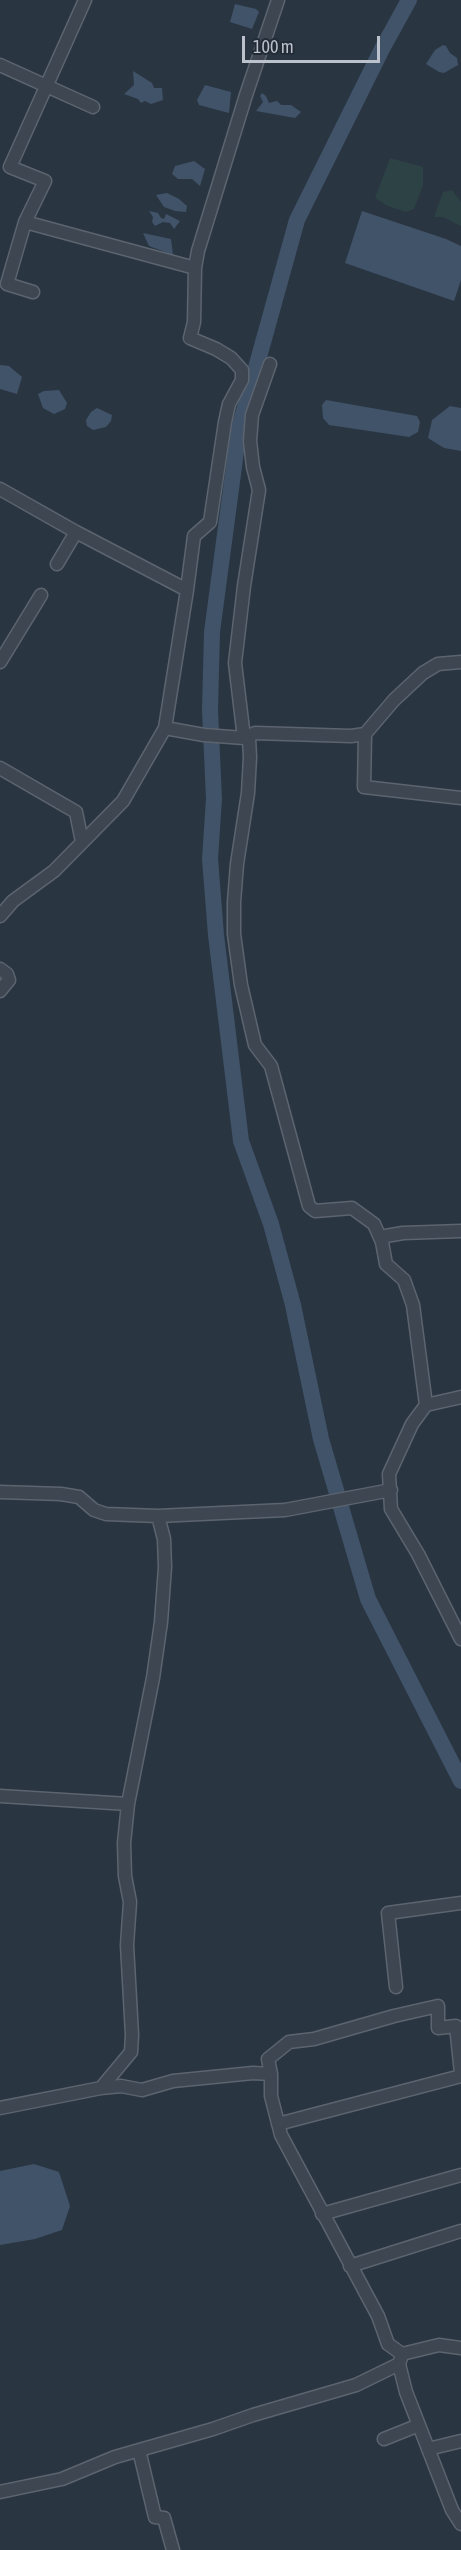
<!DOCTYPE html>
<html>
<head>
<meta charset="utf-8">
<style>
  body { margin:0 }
  #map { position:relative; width:461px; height:2550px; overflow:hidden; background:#2a3542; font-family:"Asap Condensed",sans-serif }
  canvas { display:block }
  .scale { position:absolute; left:242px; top:36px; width:138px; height:27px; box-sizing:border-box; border:3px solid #bbc2cb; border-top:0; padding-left:8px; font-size:18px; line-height:21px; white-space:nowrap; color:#bbc2cb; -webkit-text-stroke:4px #232b37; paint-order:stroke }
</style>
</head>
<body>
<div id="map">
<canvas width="461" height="2550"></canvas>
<div class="scale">100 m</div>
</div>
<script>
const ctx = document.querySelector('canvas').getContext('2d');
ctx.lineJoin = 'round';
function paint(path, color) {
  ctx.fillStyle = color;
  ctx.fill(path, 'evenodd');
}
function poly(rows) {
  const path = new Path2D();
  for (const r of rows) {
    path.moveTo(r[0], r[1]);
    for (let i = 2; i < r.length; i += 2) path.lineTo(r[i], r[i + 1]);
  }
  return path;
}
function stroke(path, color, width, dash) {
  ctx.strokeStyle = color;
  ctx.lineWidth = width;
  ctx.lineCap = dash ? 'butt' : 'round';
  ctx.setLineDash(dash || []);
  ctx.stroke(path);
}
paint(poly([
  [390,158,423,167,423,185,414,209,406,212,388,206,375,198],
  [452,190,461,202,461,226,443,217,434,217,443,192]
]), '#2d4244');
paint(poly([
  [235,4,256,9,259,12,252,29,230,22],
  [443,45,446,46,450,53,457,58,458,65,444,73,439,72,426,64,435,50],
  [133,71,152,83,154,88,162,88,163,100,151,104,145,101,141,103,138,99,124,94,134,85],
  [205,85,231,92,229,113,199,105,197,100],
  [262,93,266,96,269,103,277,101,281,105,291,105,301,112,295,118,256,111,263,102,260,96],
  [194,161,205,169,200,186,192,179,178,179,172,174,175,166],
  [167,193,179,199,187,206,186,212,175,211,164,207,156,195],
  [149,211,158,213,161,218,164,219,166,214,180,221,174,229,170,223,163,222,155,226,152,222,153,217],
  [362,211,446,239,461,246,461,280,454,301,345,263],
  [143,233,171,239,173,255,149,246],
  [0,365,9,366,22,377,17,394,0,389],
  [59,390,67,403,65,409,54,414,43,408,38,394,44,391],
  [326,400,417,416,420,422,418,432,409,437,329,425,323,418,322,405],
  [450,406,461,408,461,451,444,448,428,438,432,420],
  [97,408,112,415,111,421,106,427,93,430,87,426,86,420,91,412],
  [34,2164,59,2172,70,2206,62,2230,35,2239,0,2245,0,2171]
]), '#415369');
stroke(poly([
  [409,0,382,49,297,220,239,429,212,632,210,710,214,799,210,859,216,935,241,1141,271,1224,293,1305,321,1439,368,1599,461,1781]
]), '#415369', 16);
const minor = poly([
  [0,65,93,107],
  [25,222,45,181,10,167,85,0],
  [33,292,7,284,25,222,195,268],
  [270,364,252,415,250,441,253,467,259,490,244,586,235,663,244,738,249,739,250,757,248,793,237,864,234,902,234,934,241,985,255,1045,271,1066,309,1206,315,1211,352,1208,374,1224,382,1242,386,1264,404,1280,413,1305,426,1405,412,1424,389,1474,391,1509,418,1554,461,1639],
  [0,489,76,532],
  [57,564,76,532,187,590,165,728],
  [187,590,194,536,210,522,225,422,229,404,242,380,242,370,231,358,216,349,190,338,194,322,195,268,198,251,246,95,278,0],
  [0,662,41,595],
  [365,734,364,787,461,798],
  [0,768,76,812,82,842],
  [0,916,13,901,54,871,123,801,165,728,204,735,244,738,255,733,351,736,365,734,394,700,423,673,438,664,461,662],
  [0,969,7,974,9,980,0,991],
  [380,1237,403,1233,461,1231],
  [426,1405,461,1397],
  [0,1492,61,1494,79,1497,94,1510,106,1514,158,1516,285,1510,391,1490],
  [0,1796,128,1804,124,1843,125,1876,130,1902,127,1945,132,2035,131,2052,101,2088,0,2108],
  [128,1804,153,1678,161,1622,165,1567,164,1539,158,1516],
  [396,1987,388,1913,461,1903],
  [461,2073,456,2026,438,2028,438,2006,394,2016,314,2039,289,2042,268,2059,271,2074,271,2096,281,2135,378,2316,388,2344,402,2354,439,2345,461,2348],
  [101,2088,121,2086,142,2090,173,2081,253,2073,271,2074],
  [278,2124,461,2076],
  [322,2214,461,2175],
  [350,2266,461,2231],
  [401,2358,399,2364,406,2392,452,2510,461,2524],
  [384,2439,419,2425],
  [428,2449,461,2441],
  [139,2450,155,2517,164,2518,173,2550],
  [0,2492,62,2479,115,2457,213,2429,253,2415,356,2385,399,2364]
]);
stroke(minor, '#5c646f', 15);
stroke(minor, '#3e4652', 12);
</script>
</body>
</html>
